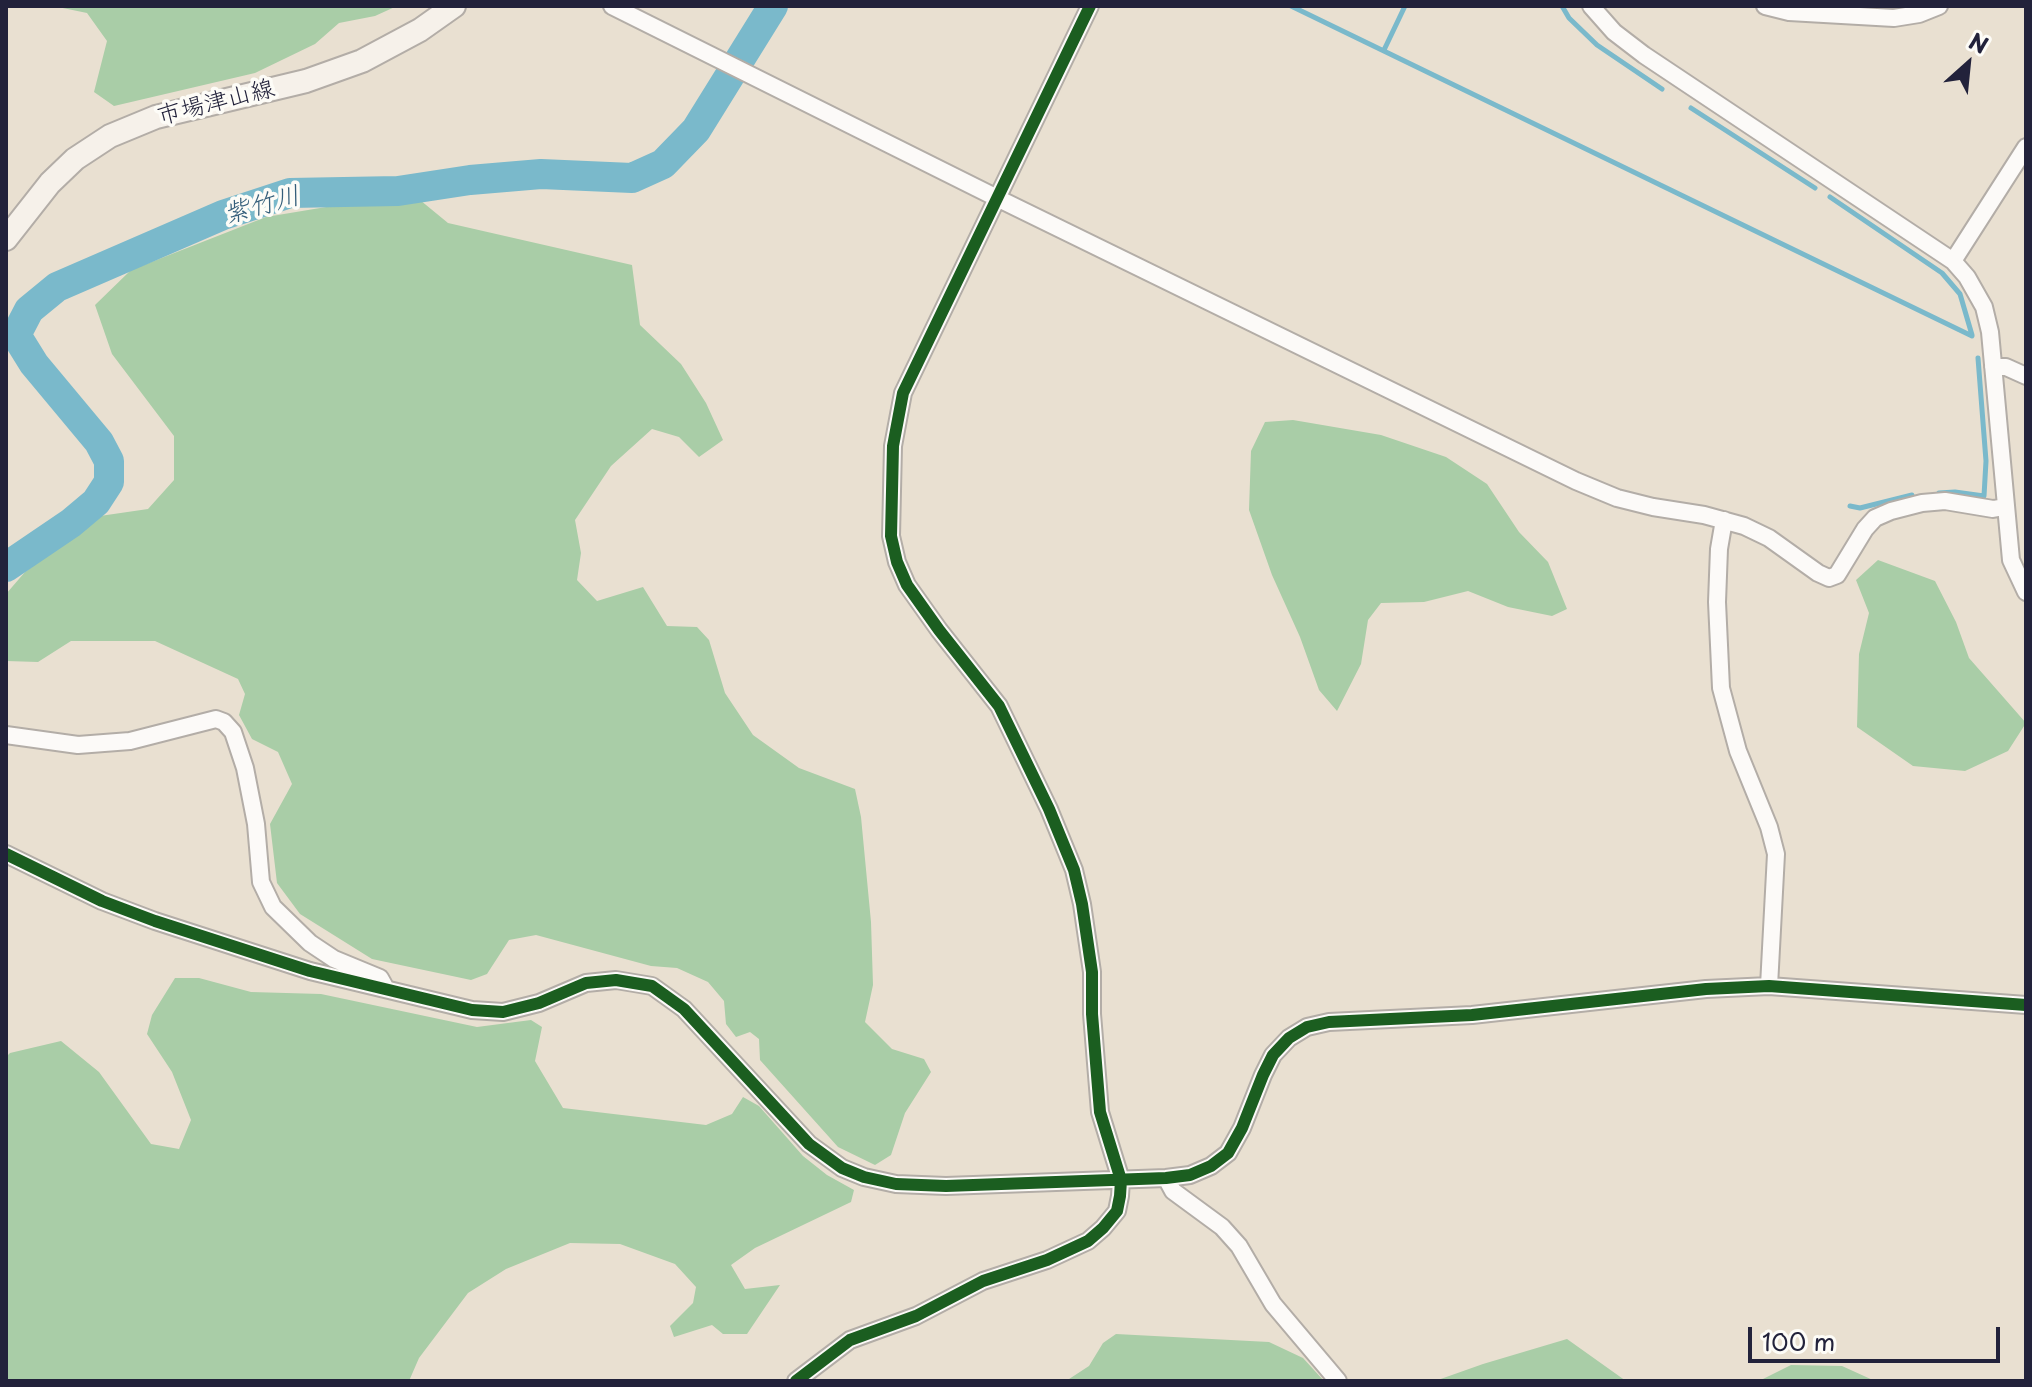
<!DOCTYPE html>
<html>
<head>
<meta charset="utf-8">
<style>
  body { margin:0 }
  #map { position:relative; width:2032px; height:1387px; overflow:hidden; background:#e9e0d1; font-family:"Playpen Sans",sans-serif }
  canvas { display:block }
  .frame { position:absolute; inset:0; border:8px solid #22223b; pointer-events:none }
  .north { position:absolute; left:1928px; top:24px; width:80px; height:80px; -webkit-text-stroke:6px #fdfcf7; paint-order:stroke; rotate:27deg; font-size:22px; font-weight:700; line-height:32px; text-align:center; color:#22223b }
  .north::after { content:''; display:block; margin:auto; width:28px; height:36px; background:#22223b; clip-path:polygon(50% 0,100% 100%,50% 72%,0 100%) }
  .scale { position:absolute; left:1748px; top:1327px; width:252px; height:36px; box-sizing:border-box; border:4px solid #22223b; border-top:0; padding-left:10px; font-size:24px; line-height:28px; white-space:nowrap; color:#22223b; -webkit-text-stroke:6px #fdfcf7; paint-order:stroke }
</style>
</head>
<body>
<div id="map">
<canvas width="2032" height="1387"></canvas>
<div class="frame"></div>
<div class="north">N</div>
<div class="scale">100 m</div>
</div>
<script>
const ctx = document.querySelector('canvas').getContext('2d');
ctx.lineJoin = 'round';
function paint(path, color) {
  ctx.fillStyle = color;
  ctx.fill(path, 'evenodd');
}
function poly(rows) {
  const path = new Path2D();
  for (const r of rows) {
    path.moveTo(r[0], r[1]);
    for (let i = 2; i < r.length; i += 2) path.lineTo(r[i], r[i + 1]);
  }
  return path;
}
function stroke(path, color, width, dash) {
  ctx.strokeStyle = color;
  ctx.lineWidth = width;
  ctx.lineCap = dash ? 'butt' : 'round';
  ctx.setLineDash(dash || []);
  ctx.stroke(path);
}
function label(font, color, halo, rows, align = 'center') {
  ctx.font = font + ' "Playpen Sans","Klee One",sans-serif';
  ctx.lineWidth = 7;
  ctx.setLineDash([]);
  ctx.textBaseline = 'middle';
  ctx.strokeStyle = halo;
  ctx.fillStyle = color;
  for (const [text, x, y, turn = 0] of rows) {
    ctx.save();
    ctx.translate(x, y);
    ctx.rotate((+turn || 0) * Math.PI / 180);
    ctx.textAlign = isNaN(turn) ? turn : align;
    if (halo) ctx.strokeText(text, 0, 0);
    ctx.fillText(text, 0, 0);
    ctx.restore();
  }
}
paint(poly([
  [53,6,397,6,375,16,339,23,315,44,255,73,114,106,94,92,107,41,87,13],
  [420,200,448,223,632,265,640,325,681,364,706,403,723,440,699,457,679,437,652,429,611,466,575,520,581,553,577,580,597,601,643,587,667,626,697,627,709,640,725,693,753,735,799,768,855,789,861,817,871,922,873,985,865,1022,892,1049,924,1059,931,1072,905,1113,891,1155,875,1165,838,1147,760,1060,759,1039,750,1032,736,1037,726,1024,724,1001,708,982,677,968,651,966,536,935,509,940,487,974,471,980,372,959,300,914,277,883,270,824,292,784,278,752,252,739,239,715,245,694,238,679,155,641,71,641,38,662,6,661,6,594,25,572,100,516,148,509,174,480,174,436,112,354,95,305,131,270,266,217,326,207],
  [1293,420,1381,435,1446,457,1487,484,1519,532,1548,562,1567,609,1552,616,1508,607,1468,591,1424,602,1381,603,1368,620,1361,664,1337,711,1319,690,1300,637,1272,575,1249,510,1251,451,1265,422],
  [1878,560,1935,581,1956,622,1969,658,2026,723,2008,751,1965,771,1913,766,1857,727,1859,654,1869,613,1856,580],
  [175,978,199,978,251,992,321,994,477,1027,531,1020,542,1027,535,1061,563,1108,706,1125,732,1114,743,1097,759,1106,803,1156,827,1175,854,1190,851,1202,755,1248,731,1265,745,1289,780,1285,747,1334,723,1334,712,1325,674,1337,670,1326,693,1303,696,1287,675,1264,620,1244,570,1243,506,1269,468,1293,419,1358,409,1381,6,1381,6,1057,10,1053,61,1041,99,1072,151,1144,179,1149,191,1120,172,1072,147,1034,152,1015],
  [1116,1334,1269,1342,1303,1358,1324,1381,1066,1381,1089,1366,1103,1343],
  [1567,1339,1626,1381,1435,1381,1483,1364],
  [1791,1365,1842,1366,1875,1381,1759,1381]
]), '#a9cda7');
stroke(poly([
  [1291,6,1972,336],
  [1562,6,1569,18,1597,45,1662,89],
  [1384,50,1405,6],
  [1691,108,1815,188],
  [1830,197,1942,273,1960,294,1972,335],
  [1939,493,1955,492,1984,496,1986,461,1978,358],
  [1850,506,1860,508,1912,495]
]), '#7ab9cb', 5);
stroke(poly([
  [6,567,71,523,96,502,109,482,109,461,99,442,34,364,16,335,29,310,57,287,223,215,290,193,398,191,470,180,541,174,632,178,663,164,696,130,773,6]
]), '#7ab9cb', 30);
const minor = poly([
  [612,6,997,198,1576,481,1617,498,1653,507,1704,515,1744,526,1769,538,1818,573,1829,578,1837,575,1865,529,1875,518,1891,511,1922,503,1945,501,1993,509,2004,507],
  [1591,6,1614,32,1644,55,1953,261,1967,277,1984,307,1990,332,2011,560,2026,592],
  [1765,6,1789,12,1894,18,1919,14,1939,6],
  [1953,261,2026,147],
  [1993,367,2006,367,2026,376],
  [1724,520,1719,549,1717,602,1721,688,1738,751,1769,827,1776,854,1769,986],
  [6,735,78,745,130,741,216,719,224,722,233,732,245,768,256,824,261,882,273,907,310,943,334,959,380,978,385,987],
  [6,854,102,901,155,921,310,971,472,1010,503,1012,539,1003,586,983,616,980,652,986,684,1009,809,1144,842,1168,864,1177,896,1184,946,1186,1166,1178,1190,1175,1211,1166,1228,1153,1242,1128,1263,1075,1273,1055,1289,1038,1307,1027,1329,1022,1472,1015,1706,989,1769,986,2026,1005],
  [1166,1178,1173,1191,1222,1227,1239,1246,1273,1304,1338,1381],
  [796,1381,850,1340,916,1316,983,1281,1047,1260,1088,1241,1103,1228,1117,1211,1120,1196,1121,1180,1100,1112,1092,1014,1092,972,1082,904,1074,870,1049,809,999,706,939,630,907,585,897,562,891,536,893,446,903,393,1090,6]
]);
const secondary = poly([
  [6,239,50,183,75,159,110,136,156,117,306,81,362,61,420,30,454,6]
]);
stroke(minor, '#b3ada7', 20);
stroke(secondary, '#b3ada7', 26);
stroke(minor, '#fcfaf8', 16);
stroke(secondary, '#f6f1ea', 22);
stroke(poly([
  [6,854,102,901,155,921,310,971,472,1010,503,1012,539,1003,586,983,616,980,652,986,684,1009,809,1144,842,1168,864,1177,896,1184,946,1186,1166,1178,1190,1175,1211,1166,1228,1153,1242,1128,1263,1075,1273,1055,1289,1038,1307,1027,1329,1022,1472,1015,1706,989,1769,986,2026,1005],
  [796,1381,850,1340,916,1316,983,1281,1047,1260,1088,1241,1103,1228,1117,1211,1120,1196,1121,1180,1100,1112,1092,1014,1092,972,1082,904,1074,870,1049,809,999,706,939,630,907,585,897,562,891,536,893,446,903,393,1090,6]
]), '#1b5e20', 12);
label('24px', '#22223b', '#fdfcf7', [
  ["市場津山線",216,103,-14]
]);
label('italic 26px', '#345e7a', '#fdfcf7', [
  ["紫竹川",262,206,-15]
]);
</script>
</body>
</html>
